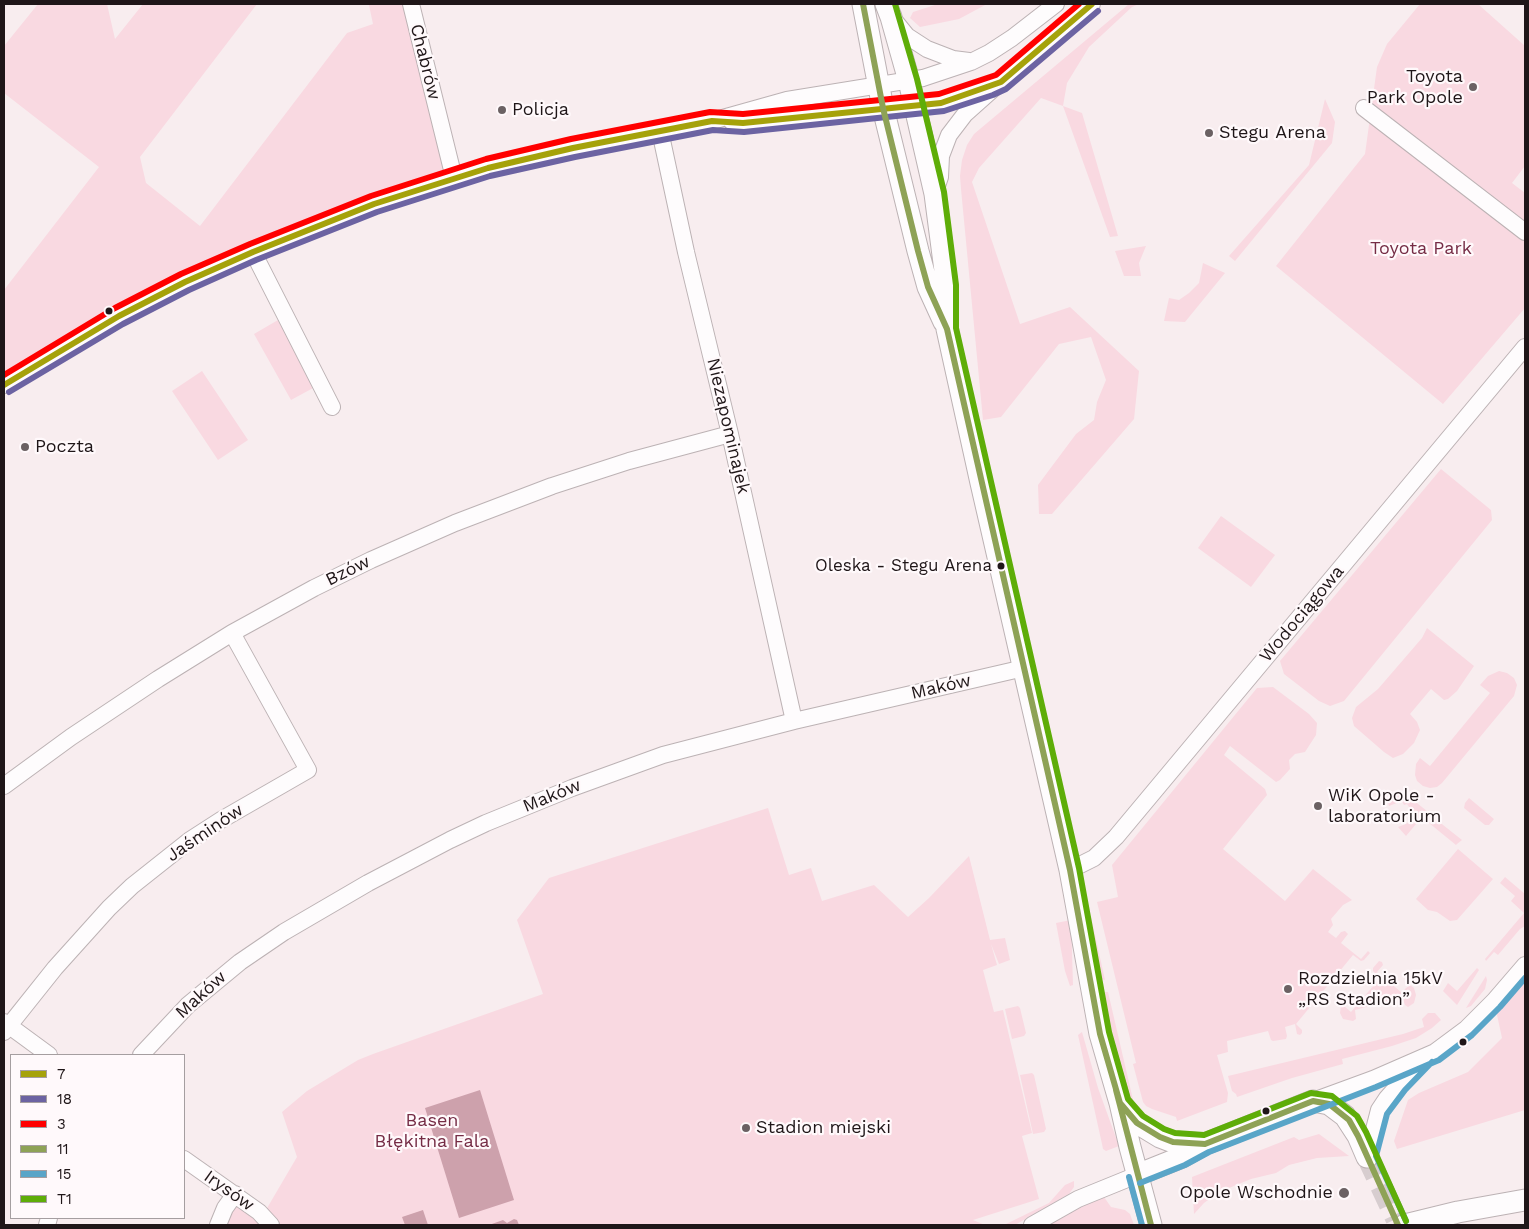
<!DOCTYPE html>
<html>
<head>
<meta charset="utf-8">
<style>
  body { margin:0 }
  #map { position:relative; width:1529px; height:1229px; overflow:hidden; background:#f8edef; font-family:"Work Sans",sans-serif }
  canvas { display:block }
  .frame { position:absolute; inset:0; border:5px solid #1f1618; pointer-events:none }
  .legend { position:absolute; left:10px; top:1054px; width:175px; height:165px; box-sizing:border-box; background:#fff9fb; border:1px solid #a59ea0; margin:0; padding:6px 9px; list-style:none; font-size:15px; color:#1f1618 }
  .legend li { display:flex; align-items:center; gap:10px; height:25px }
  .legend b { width:25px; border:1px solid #a59ea0 }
</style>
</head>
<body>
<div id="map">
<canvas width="1529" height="1229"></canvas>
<div class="frame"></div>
<ul class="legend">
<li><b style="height:6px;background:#a5a20a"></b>7</li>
<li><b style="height:6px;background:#6c63a2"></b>18</li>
<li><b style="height:6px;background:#f00"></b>3</li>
<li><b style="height:6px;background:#8ea256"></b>11</li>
<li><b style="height:6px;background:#59a5c8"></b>15</li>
<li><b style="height:6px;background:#5ead08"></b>T1</li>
</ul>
</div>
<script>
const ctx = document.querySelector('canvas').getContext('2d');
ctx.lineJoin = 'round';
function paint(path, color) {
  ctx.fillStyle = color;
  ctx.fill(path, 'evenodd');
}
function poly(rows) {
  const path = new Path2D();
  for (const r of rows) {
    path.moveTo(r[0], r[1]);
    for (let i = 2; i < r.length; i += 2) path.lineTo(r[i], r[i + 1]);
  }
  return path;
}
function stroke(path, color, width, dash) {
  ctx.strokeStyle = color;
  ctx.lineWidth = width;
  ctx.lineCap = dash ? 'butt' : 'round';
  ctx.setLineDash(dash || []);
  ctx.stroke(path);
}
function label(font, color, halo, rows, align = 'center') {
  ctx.font = font + ' "Work Sans",sans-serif';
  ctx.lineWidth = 4.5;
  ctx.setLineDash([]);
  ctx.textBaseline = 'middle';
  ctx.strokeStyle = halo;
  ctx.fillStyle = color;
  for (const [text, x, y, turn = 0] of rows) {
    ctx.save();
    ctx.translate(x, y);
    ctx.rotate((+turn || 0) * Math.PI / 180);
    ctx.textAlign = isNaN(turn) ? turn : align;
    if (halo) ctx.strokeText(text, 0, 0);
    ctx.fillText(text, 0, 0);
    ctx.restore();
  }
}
paint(poly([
  [38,4,107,4,115,39,143,4,257,4,140,157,146,183,200,226,347,33,373,24,369,5,411,4,454,178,231,261,4,385,4,290,99,167,4,93,4,46],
  [938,4,987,4,959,19,920,27,910,18,913,12],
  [1129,4,1139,4,1132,7,1089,47,1067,83,1063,106,1082,113,1118,236,1110,237,1063,106,1041,98,979,168,972,182,1020,324,1070,307,1139,371,1134,419,1052,514,1039,514,1038,485,1076,434,1094,420,1097,402,1106,380,1091,337,1059,344,1001,417,983,420,961,189,960,176,962,160,967,145,974,134],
  [1420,4,1478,4,1525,46,1525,166,1512,183,1525,193,1525,308,1443,404,1276,266,1365,154,1377,67,1387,44],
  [1325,99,1335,122,1332,143,1235,261,1229,256,1309,165],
  [1146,246,1139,263,1141,276,1124,276,1115,251],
  [1203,263,1225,273,1185,322,1164,321,1169,298,1179,300,1189,293,1199,283],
  [278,320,315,387,291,400,254,334],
  [202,371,248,440,218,460,172,391],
  [1441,469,1491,510,1492,520,1344,701,1330,706,1319,701,1284,674,1280,661],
  [1221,516,1275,555,1251,587,1198,548],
  [1427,628,1474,666,1457,691,1448,699,1444,700,1431,689,1410,714,1417,722,1420,730,1414,743,1403,754,1393,758,1384,752,1354,726,1352,718,1356,707,1378,689,1422,638],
  [1499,671,1507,673,1514,678,1517,685,1514,696,1442,783,1437,787,1430,788,1423,786,1417,781,1415,775,1416,764,1420,758,1430,766,1490,693,1480,685,1488,676],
  [1273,687,1309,714,1317,723,1316,735,1305,752,1295,754,1289,760,1290,769,1280,780,1276,782,1230,746,1224,755,1265,789,1267,795,1223,849,1285,901,1313,869,1352,900,1343,905,1331,919,1333,925,1328,932,1336,938,1341,932,1345,931,1348,934,1341,943,1361,959,1368,951,1370,953,1364,960,1361,961,1353,955,1296,1024,1302,1030,1302,1033,1300,1035,1297,1034,1295,1024,1285,1027,1287,1036,1286,1039,1273,1041,1271,1040,1268,1031,1227,1041,1228,1052,1217,1055,1228,1093,1227,1102,1177,1121,1176,1117,1152,1109,1146,1106,1143,1102,1133,1064,1136,1063,1097,902,1118,897,1112,865,1257,688],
  [1403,792,1427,811,1406,836,1398,827,1418,819,1416,813,1414,814,1407,804,1404,805,1402,801,1389,806,1388,803,1392,796],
  [1469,798,1494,819,1489,825,1485,825,1464,808,1465,803],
  [768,808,789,875,811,868,822,901,874,885,908,917,929,898,969,856,990,940,1005,938,1010,960,999,964,991,944,997,965,983,970,994,1012,1003,1010,1032,1133,1022,1136,1039,1199,973,1220,985,1225,218,1225,235,1194,263,1215,297,1157,282,1112,307,1091,358,1060,373,1054,543,994,517,920,549,878],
  [1433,817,1462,840,1457,844,1456,845,1429,823],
  [1458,849,1493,879,1457,920,1450,921,1437,912,1428,910,1416,899],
  [1505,877,1525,894,1525,926,1520,929,1498,955,1494,952,1486,961,1485,959,1524,913,1511,901,1515,896,1500,883],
  [1087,917,1091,917,1105,980,1097,978],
  [1071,920,1073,985,1070,986,1065,971,1056,923],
  [1379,961,1382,962,1383,965,1377,972,1401,992,1410,985,1414,988,1416,995,1414,1003,1408,1007,1405,1005,1402,997,1355,1010,1356,1019,1353,1021,1343,1019,1340,1013,1341,1006,1344,1006,1351,1012,1380,978,1373,971,1373,968],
  [1525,965,1525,1110,1397,1149,1394,1141,1408,1100,1419,1093,1468,1072,1502,1038,1494,1001],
  [1477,968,1479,970,1457,1005,1443,991,1448,983,1457,991],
  [1486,976,1487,980,1485,989,1471,1006,1466,1008],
  [1105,992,1108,992,1134,1104,1141,1114,1155,1121,1157,1124,1156,1130,1139,1117,1130,1104,1125,1090,1108,1034,1101,1001],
  [1018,1006,1020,1008,1026,1033,1024,1036,1012,1039,1005,1009],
  [1428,1013,1435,1013,1441,1020,1432,1028,1416,1038,1392,1046,1342,1059,1343,1064,1292,1078,1237,1097,1236,1094,1232,1091,1228,1076,1403,1034,1424,1027,1422,1019],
  [1082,1032,1098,1088,1119,1146,1106,1151,1103,1149,1102,1144,1078,1035],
  [1032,1073,1034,1075,1046,1129,1044,1132,1033,1134,1020,1075],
  [1319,1134,1349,1156,1317,1158,1289,1165,1276,1173,1251,1179,1219,1192,1204,1203,1194,1214,1192,1177,1294,1137,1299,1140],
  [1074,1181,1074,1187,1069,1194,1015,1225,1004,1225,1049,1203,1065,1185],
  [1104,1197,1111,1207,1125,1210,1130,1214,1134,1225,1048,1225,1082,1206]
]), '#f9d9e1');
paint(poly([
  [480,1090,514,1200,459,1218,425,1108],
  [423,1210,428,1225,405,1225,402,1217],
  [514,1219,517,1220,519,1225,489,1225,503,1220,507,1223]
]), '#cda1ac');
stroke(poly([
  [1367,1157,1396,1219]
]), '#d7cdcf', 21, [21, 11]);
const minor = poly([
  [411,4,454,178],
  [894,20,907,36,927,49,953,59,969,61],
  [1364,108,1525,232],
  [732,122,743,123,854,110,915,106,941,103,972,93,1001,82,1013,73,1092,4],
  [660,131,686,252,730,434,794,721],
  [936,189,940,177,941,156,949,135,965,114,993,89],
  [253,252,332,407],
  [4,385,72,343,119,316,185,282,253,252,374,204,488,168,573,148,712,121,787,100,923,78,971,62,989,53,1012,38,1056,4],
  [4,786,71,737,158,679,232,633,314,588,371,560,455,523,552,486,629,461,730,434],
  [1070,870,1094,858,1116,837,1525,347],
  [4,1022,49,1055],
  [4,1032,55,968,109,908,132,886,190,840,221,820,308,770,232,633],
  [141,1055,188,1005,240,962,284,932,368,883,450,840,486,823,572,788,663,755,794,721,1024,668],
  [1313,1101,1373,1079,1435,1052,1466,1029,1494,1001,1525,965],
  [1367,1157,1379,1110,1387,1098,1419,1062],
  [184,1159,259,1212,271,1225],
  [47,1225,49,1218],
  [218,1225,225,1208,235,1194],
  [1032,1225,1078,1199,1137,1175]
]);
const major = poly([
  [863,4,883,108,918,251,928,287,944,322],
  [886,4,891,17,909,81,935,194,947,286,947,329,981,483,1070,870,1100,1034,1120,1103,1130,1147,1151,1225],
  [1122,1105,1137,1123,1160,1137,1173,1142,1205,1144],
  [1137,1175,1182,1157,1205,1144,1313,1101,1329,1104,1345,1116,1358,1136,1367,1157],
  [1405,1225,1458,1212,1525,1200]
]);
stroke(minor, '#bcb2b4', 18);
stroke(major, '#bcb2b4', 23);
stroke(minor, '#fefcfd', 16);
stroke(major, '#fefcfd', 21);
stroke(poly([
  [4,385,119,316,185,282,253,252,374,204,488,168,573,148,712,121,743,123,941,103,1001,82,1092,4]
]), '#a5a20a', 6);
stroke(poly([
  [9,392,123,324,189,290,256,260,377,212,490,176,575,157,713,130,744,132,944,111,993,95,1006,89,1098,11]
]), '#6c63a2', 6);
stroke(poly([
  [4,375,115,308,181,274,250,244,371,196,486,159,571,139,710,112,743,114,939,94,996,75,1079,4]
]), '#f00', 6);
stroke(poly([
  [863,4,883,108,918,251,928,287,947,329,1070,870,1100,1034,1120,1103,1137,1123,1160,1137,1173,1142,1205,1144,1313,1101,1329,1104,1349,1120,1358,1136,1398,1225],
  [1116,1090,1151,1225]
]), '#8ea256', 6);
stroke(poly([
  [1129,1177,1142,1225],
  [1140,1183,1185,1165,1209,1152,1376,1087,1439,1060,1472,1035,1500,1007,1525,978],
  [1406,1221,1376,1156,1387,1114,1405,1090,1432,1062]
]), '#59a5c8', 6);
stroke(poly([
  [895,4,917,79,944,192,956,285,956,328,1079,868,1109,1032,1128,1099,1143,1116,1164,1129,1175,1133,1204,1135,1311,1093,1332,1096,1357,1116,1366,1132,1406,1221]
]), '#5ead08', 6);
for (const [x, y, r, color] of [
  [1473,87,5,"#6b6163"],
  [502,110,5,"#6b6163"],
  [1209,133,5,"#6b6163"],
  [109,311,4.5,"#1f1618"],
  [25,447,5,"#6b6163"],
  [1001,566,4.5,"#1f1618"],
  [1318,806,5,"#6b6163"],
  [1288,989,5,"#6b6163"],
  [1463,1042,4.5,"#1f1618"],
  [1266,1111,4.5,"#1f1618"],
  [746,1128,5,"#6b6163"],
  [1344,1193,6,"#6b6163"]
]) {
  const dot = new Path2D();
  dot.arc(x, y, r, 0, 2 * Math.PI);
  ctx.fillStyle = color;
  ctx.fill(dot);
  stroke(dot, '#fff9fb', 2);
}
label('17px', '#1f1618', '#fff9fb', [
  ["Oleska - Stegu Arena",992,566]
], 'right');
label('18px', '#1f1618', '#fff9fb', [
  ["Chabrów",425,62,76],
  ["Niezapominajek",728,426,77],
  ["Bzów",348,571,-26],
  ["Wodociągowa",1302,614,-50],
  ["Maków",941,687,-13],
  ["Maków",552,796,-22],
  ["Jaśminów",205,833,-34],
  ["Maków",201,995,-42],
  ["Irysów",229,1191,35]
]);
label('18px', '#1f1618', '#fff9fb', [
  ["Toyota",1463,77,"right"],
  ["Park Opole",1463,98,"right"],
  ["Policja",512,110],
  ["Stegu Arena",1219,133],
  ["Poczta",35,447],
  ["WiK Opole -",1328,796],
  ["laboratorium",1328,817],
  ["Rozdzielnia 15kV",1298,979],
  ["„RS Stadion”",1298,1000],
  ["Stadion miejski",756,1128],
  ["Opole Wschodnie",1333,1193,"right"]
], 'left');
label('18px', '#752c45', '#fff9fb', [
  ["Toyota Park",1421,249],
  ["Basen",432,1121],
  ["Błękitna Fala",432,1142]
]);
</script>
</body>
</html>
